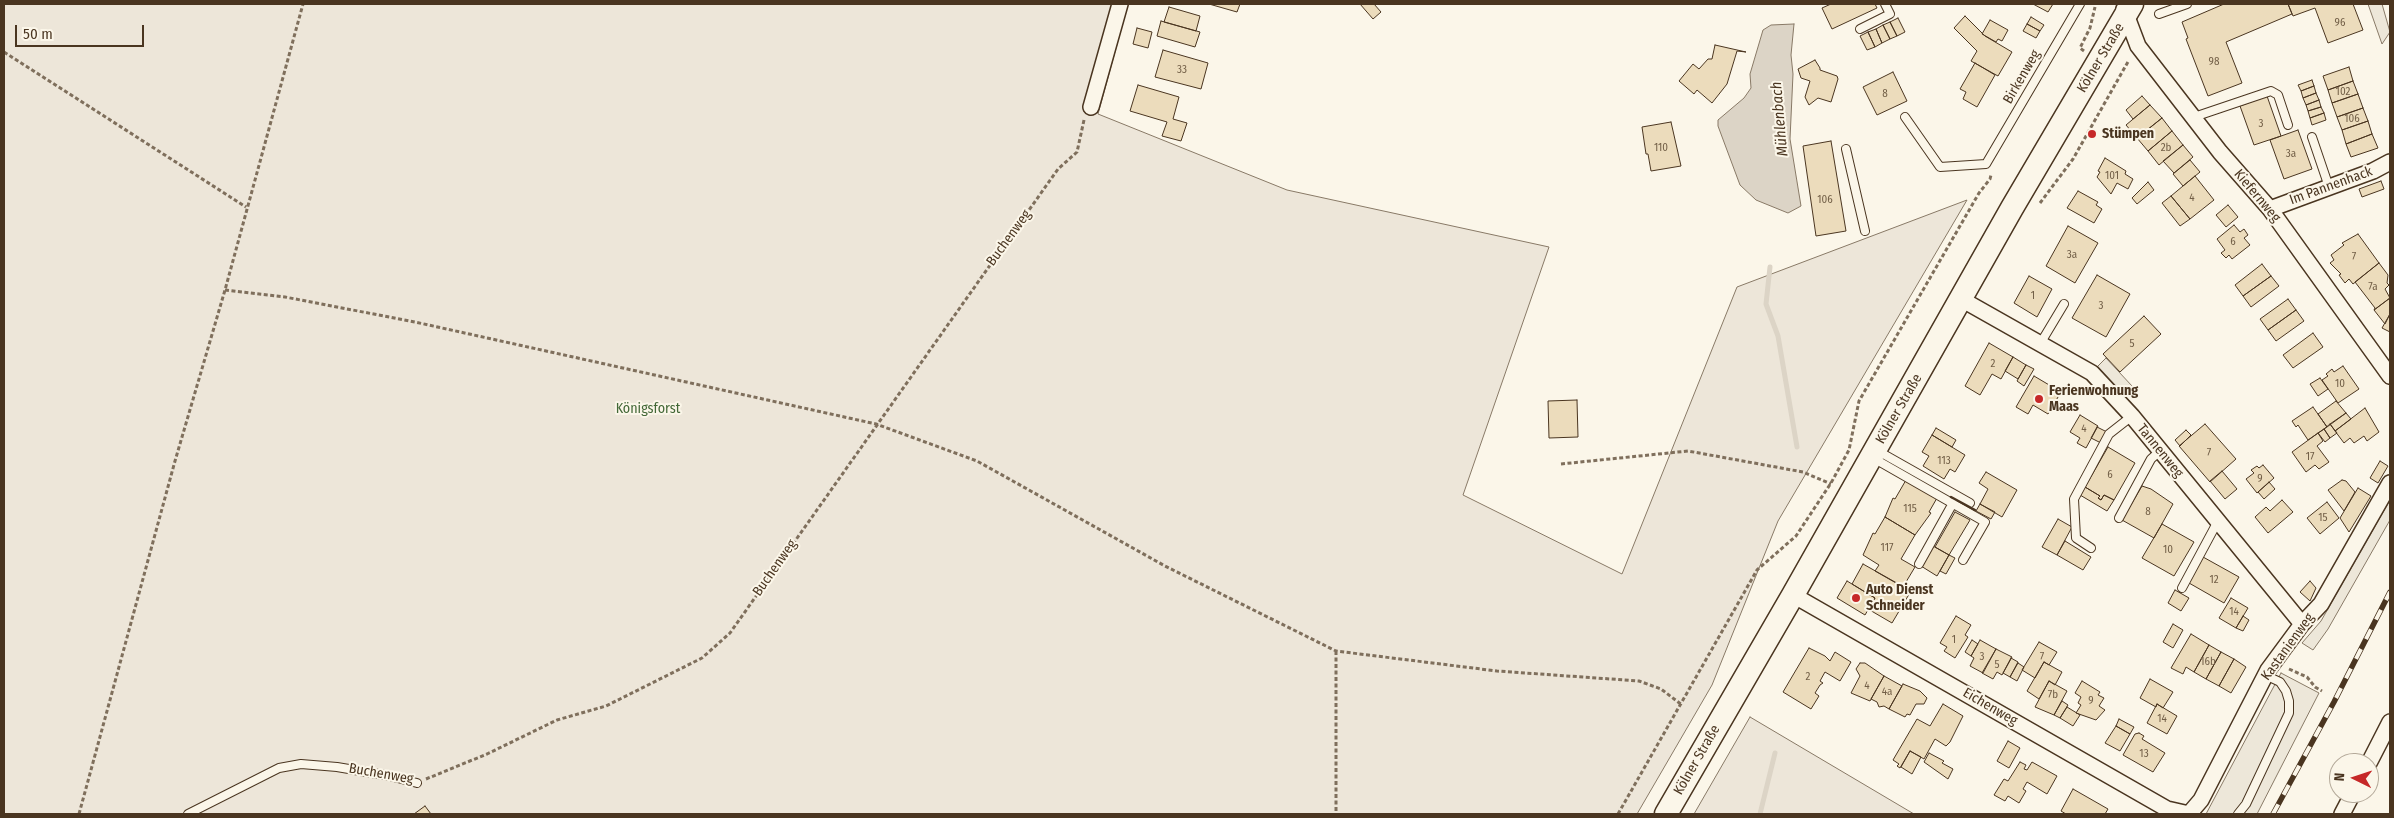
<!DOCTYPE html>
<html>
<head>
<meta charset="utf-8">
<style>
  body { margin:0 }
  #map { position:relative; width:2394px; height:818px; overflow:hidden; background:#fbf6e9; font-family:"Fira Sans Condensed",sans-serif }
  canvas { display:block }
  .frame { position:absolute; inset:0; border:5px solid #4a3520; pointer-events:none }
  .north { position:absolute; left:2329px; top:753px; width:50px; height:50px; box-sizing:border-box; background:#fbf6e9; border:1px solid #b4a999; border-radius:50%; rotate:274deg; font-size:14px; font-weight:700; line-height:20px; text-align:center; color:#4a3520 }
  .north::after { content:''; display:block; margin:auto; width:18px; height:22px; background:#c62828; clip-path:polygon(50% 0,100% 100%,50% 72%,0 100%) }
  .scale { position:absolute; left:15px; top:25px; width:129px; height:22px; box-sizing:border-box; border:2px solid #4a3520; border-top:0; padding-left:6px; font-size:15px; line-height:18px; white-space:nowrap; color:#4a3520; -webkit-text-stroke:4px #fbf6e9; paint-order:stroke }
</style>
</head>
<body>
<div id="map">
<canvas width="2394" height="818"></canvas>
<div class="frame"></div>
<div class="north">N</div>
<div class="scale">50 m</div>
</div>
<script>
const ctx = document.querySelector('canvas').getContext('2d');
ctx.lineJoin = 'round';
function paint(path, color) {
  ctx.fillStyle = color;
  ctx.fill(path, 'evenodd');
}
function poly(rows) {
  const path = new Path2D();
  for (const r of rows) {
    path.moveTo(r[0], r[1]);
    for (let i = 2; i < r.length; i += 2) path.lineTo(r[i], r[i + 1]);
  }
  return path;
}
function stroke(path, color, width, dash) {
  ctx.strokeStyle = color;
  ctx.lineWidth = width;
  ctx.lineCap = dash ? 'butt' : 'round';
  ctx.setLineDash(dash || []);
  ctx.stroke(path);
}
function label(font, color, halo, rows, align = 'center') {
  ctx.font = font + ' "Fira Sans Condensed",sans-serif';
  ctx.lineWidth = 4;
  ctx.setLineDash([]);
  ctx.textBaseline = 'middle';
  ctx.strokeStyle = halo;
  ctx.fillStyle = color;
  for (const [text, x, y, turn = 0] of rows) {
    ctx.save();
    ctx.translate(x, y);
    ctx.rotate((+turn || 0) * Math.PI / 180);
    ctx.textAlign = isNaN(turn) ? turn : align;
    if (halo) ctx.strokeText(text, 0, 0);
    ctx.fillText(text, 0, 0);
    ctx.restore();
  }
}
const green = poly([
  [4,4,1128,4,1098,114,1287,190,1549,247,1463,495,1622,574,1737,287,1967,200,1778,521,1712,685,1637,814,4,814,4,4],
  [1750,717,1914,814,1694,814,1750,717]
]);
paint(green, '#ede6d9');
stroke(green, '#887966', 1);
const parking = poly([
  [2368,4,2382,4,2390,32,2382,44,2368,4],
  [2106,358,2132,386,2123,395,2097,367,2106,358],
  [2390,500,2390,520,2328,629,2313,650,2302,643,2321,621,2390,500],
  [2281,673,2319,693,2257,814,2206,814,2281,673]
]);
paint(parking, '#ede7d9');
stroke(parking, '#887966', 1);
const water = poly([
  [1794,24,1791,55,1793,74,1790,139,1801,206,1788,213,1756,200,1740,185,1718,126,1718,120,1744,98,1751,88,1750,74,1763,30,1771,25,1794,24]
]);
paint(water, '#dcd4c6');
stroke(water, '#887966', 1);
stroke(poly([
  [1770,267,1766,304,1778,336,1797,447],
  [1760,814,1775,753]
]), '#dcd4c6', 5);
const building = poly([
  [1209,4,1240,4,1237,12,1209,4],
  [1360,4,1374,4,1381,12,1373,19,1360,4],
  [1831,4,1875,4,1877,8,1832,29,1822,8,1831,4],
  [2033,4,2053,4,2048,12,2033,4],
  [2224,4,2288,4,2292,14,2226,42,2242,83,2208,96,2186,39,2188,38,2182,22,2224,4],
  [2288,4,2353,4,2363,30,2328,43,2315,8,2293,16,2288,4],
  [1169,7,1200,16,1196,31,1164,22,1169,7],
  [1965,16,1985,36,2012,52,1998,76,1971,61,1977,51,1954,28,1965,16],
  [2031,17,2044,25,2040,31,2027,24,2031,17],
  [1898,18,1905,32,1897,36,1890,22,1898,18],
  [1990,20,2008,30,2002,41,1998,39,1996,42,1982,34,1990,20],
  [1161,21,1200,32,1195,47,1157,36,1161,21],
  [1890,22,1897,36,1890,39,1883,25,1890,22],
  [2027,24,2040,31,2036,38,2023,31,2027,24],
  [1883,25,1890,39,1882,43,1876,29,1883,25],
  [1137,28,1152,32,1148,48,1133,44,1137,28],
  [1876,29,1882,43,1875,47,1868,32,1876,29],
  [1868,32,1875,47,1867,50,1860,36,1868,32],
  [1715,45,1746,52,1737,51,1727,84,1712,103,1697,90,1694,94,1679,81,1693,64,1699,69,1708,59,1712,59,1715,45],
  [1163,50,1208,63,1201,89,1155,77,1163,50],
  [1815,60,1820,68,1820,70,1837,76,1838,79,1831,102,1818,98,1809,105,1805,97,1810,81,1801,78,1798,69,1815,60],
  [1975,63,1995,75,1977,107,1963,99,1966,92,1960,89,1975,63],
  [2349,67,2353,81,2328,90,2323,76,2349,67],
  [1893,72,1907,101,1877,115,1863,87,1893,72],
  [2312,80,2314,86,2301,91,2298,85,2312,80],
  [2353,81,2358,94,2332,103,2328,90,2353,81],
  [1138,85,1179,97,1173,119,1187,123,1181,141,1162,136,1167,122,1130,111,1138,85],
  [2314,86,2316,93,2303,98,2301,91,2314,86],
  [2316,93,2319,100,2306,105,2303,98,2316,93],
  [2358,94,2363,108,2337,117,2332,103,2358,94],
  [2142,96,2150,105,2133,119,2126,110,2142,96],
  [2267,96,2281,136,2254,145,2240,106,2267,96],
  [2319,100,2321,107,2308,111,2306,105,2319,100],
  [2150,105,2162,118,2137,138,2126,125,2150,105],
  [2321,107,2324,113,2310,118,2308,111,2321,107],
  [2363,108,2368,121,2342,130,2337,117,2363,108],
  [2324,113,2326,120,2312,125,2310,118,2324,113],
  [2162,118,2172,131,2148,151,2137,138,2162,118],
  [2368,121,2372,134,2346,144,2342,130,2368,121],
  [1671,122,1681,166,1651,171,1648,154,1646,154,1642,127,1671,122],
  [2298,130,2312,169,2284,179,2270,140,2298,130],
  [2172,131,2183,145,2159,165,2148,151,2172,131],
  [2372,134,2378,148,2351,157,2346,144,2372,134],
  [1831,141,1846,231,1816,236,1803,146,1831,141],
  [2183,145,2193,157,2174,173,2163,161,2183,145],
  [2105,158,2126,171,2125,174,2133,179,2128,189,2117,183,2111,194,2097,177,2100,172,2098,171,2105,158],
  [2190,160,2200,172,2183,186,2173,174,2190,160],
  [2195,176,2214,200,2190,219,2171,196,2195,176],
  [2381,181,2384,189,2362,197,2359,189,2381,181],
  [2148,182,2154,190,2137,204,2132,198,2148,182],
  [2078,191,2098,202,2096,205,2102,209,2094,223,2067,208,2078,191],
  [2171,196,2190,219,2180,226,2162,203,2171,196],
  [2228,205,2238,217,2226,227,2216,215,2228,205],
  [2234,225,2240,232,2244,229,2248,235,2244,238,2250,245,2232,259,2229,255,2226,258,2221,253,2225,250,2217,239,2234,225],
  [2068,226,2098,243,2075,283,2046,266,2068,226],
  [2358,234,2379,263,2353,284,2349,279,2345,283,2339,275,2341,274,2330,263,2334,260,2331,255,2344,245,2342,243,2358,234],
  [2379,263,2388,275,2387,283,2389,285,2385,289,2390,298,2374,310,2375,308,2355,282,2379,263],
  [2262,264,2271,276,2243,296,2235,285,2262,264],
  [2097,275,2130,294,2106,337,2072,318,2097,275],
  [2029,276,2052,289,2037,317,2014,303,2029,276],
  [2271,276,2279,286,2251,307,2243,296,2271,276],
  [2390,298,2390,314,2385,324,2374,310,2390,298],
  [2288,299,2296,310,2268,330,2260,319,2288,299],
  [2296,310,2304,321,2276,341,2268,330,2296,310],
  [2390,314,2390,332,2382,328,2390,314],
  [2144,316,2161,334,2120,372,2103,354,2144,316],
  [2313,333,2323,347,2293,368,2283,355,2313,333],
  [1989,343,2013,357,2001,379,1992,374,1980,395,1965,386,1989,343],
  [2013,357,2026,365,2018,379,2005,371,2013,357],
  [2026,365,2034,369,2024,386,2017,381,2026,365],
  [2343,366,2359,389,2338,403,2322,380,2328,376,2326,374,2332,369,2334,372,2343,366],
  [2034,376,2061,392,2048,414,2033,405,2028,414,2016,407,2034,376],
  [2320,378,2328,389,2318,396,2310,384,2320,378],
  [1577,400,1578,437,1549,438,1548,401,1577,400],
  [2336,401,2346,413,2327,427,2318,414,2336,401],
  [2313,407,2327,427,2308,440,2298,425,2296,427,2292,421,2313,407],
  [2365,408,2379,432,2367,441,2364,436,2354,443,2350,438,2344,443,2335,431,2365,408],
  [2346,413,2351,419,2335,431,2330,424,2346,413],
  [2080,415,2098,426,2086,448,2077,443,2080,438,2070,432,2080,415],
  [2205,424,2236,459,2210,482,2179,446,2205,424],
  [2330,424,2337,433,2330,438,2324,429,2330,424],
  [2097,427,2107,432,2101,443,2091,438,2097,427],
  [1936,428,1956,440,1952,447,1932,435,1936,428],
  [2324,429,2330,438,2325,442,2318,433,2324,429],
  [2186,430,2191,435,2180,446,2175,440,2186,430],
  [2318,433,2323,441,2317,446,2329,462,2319,469,2315,465,2306,472,2292,452,2318,433],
  [1932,435,1965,455,1955,472,1950,469,1944,479,1923,466,1929,456,1922,452,1932,435],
  [2108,447,2135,463,2114,500,2104,495,2101,500,2098,498,2100,496,2085,487,2108,447],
  [2380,461,2388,466,2378,483,2370,478,2380,461],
  [2263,465,2274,478,2257,493,2246,479,2254,473,2251,470,2257,466,2259,468,2263,465],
  [2222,471,2237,489,2225,499,2210,481,2222,471],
  [1986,472,2017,490,2002,517,1980,504,1988,489,1979,483,1986,472],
  [1906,480,1937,498,1929,512,1931,513,1915,535,1885,517,1893,498,1895,499,1906,480],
  [2342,480,2346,481,2355,492,2344,511,2328,490,2342,480],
  [2269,482,2275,489,2264,499,2258,492,2269,482],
  [2142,486,2151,489,2173,504,2154,538,2122,520,2142,486],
  [2085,487,2100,496,2098,498,2101,500,2104,495,2114,500,2107,511,2080,495,2085,487],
  [2358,488,2371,496,2349,532,2340,518,2358,488],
  [2282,500,2293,512,2268,533,2255,517,2266,507,2270,511,2282,500],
  [2327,502,2339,518,2320,534,2307,518,2327,502],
  [1980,504,1995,512,1991,519,1976,511,1980,504],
  [1955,512,1970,520,1949,555,1935,547,1955,512],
  [1885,517,1915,535,1901,559,1915,567,1903,587,1875,571,1879,565,1863,555,1873,533,1875,534,1885,517],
  [2058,519,2072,527,2057,555,2042,547,2058,519],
  [2162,524,2194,542,2174,576,2142,558,2162,524],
  [2065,541,2091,557,2083,570,2057,555,2065,541],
  [1933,546,1949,555,1937,576,1921,566,1933,546],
  [1949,555,1955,558,1946,574,1940,571,1949,555],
  [2203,557,2239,577,2224,603,2189,583,2203,557],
  [1863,564,1911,591,1892,623,1868,609,1875,598,1852,584,1863,564],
  [1847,581,1875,598,1865,615,1837,598,1847,581],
  [2310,581,2316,588,2310,601,2300,592,2310,581],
  [2175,590,2189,598,2181,611,2168,603,2175,590],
  [2231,598,2248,608,2236,628,2219,618,2231,598],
  [1956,616,1971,625,1965,635,1968,637,1955,658,1944,651,1947,647,1940,643,1956,616],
  [2243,616,2249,620,2243,631,2236,628,2243,616],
  [2173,624,2183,630,2173,648,2163,642,2173,624],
  [2191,634,2209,645,2194,672,2186,667,2183,674,2171,668,2191,634],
  [1972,640,1978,644,1971,656,1965,652,1972,640],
  [1980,640,1996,649,1983,673,1970,666,1974,658,1971,656,1980,640],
  [2039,642,2057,652,2049,665,2044,662,2035,678,2022,670,2039,642],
  [2209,645,2221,652,2206,679,2194,672,2209,645],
  [1809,648,1825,656,1830,661,1835,652,1851,662,1840,681,1825,672,1820,681,1823,683,1820,685,1815,693,1819,696,1811,709,1783,692,1809,648],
  [1996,649,2012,657,2002,675,1997,672,1993,679,1982,673,1996,649],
  [2221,652,2234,659,2219,686,2206,679,2221,652],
  [2011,658,2018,662,2010,677,2003,673,2011,658],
  [2234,659,2246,667,2231,693,2219,686,2234,659],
  [2044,662,2062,672,2055,685,2049,681,2039,699,2027,691,2044,662],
  [1860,663,1865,663,1884,676,1870,701,1851,693,1860,676,1856,669,1860,663],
  [2018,663,2024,667,2017,681,2010,677,2018,663],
  [1884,676,1902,686,1889,709,1884,706,1879,707,1877,702,1871,699,1884,676],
  [2150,679,2173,692,2163,708,2157,704,2156,707,2140,698,2150,679],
  [2049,681,2067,691,2054,715,2035,707,2049,681],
  [2082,681,2100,692,2098,695,2104,698,2099,706,2105,710,2096,720,2076,713,2081,705,2078,703,2081,697,2075,693,2082,681],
  [1903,684,1920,691,1927,698,1924,704,1916,704,1910,715,1907,714,1905,717,1889,709,1903,684],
  [2062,701,2068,705,2060,718,2054,715,2062,701],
  [1943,704,1963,716,1950,742,1946,746,1935,739,1924,759,1910,751,1900,768,1897,766,1899,764,1893,760,1917,719,1930,726,1943,704],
  [2157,704,2177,716,2167,734,2147,723,2157,704],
  [2067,707,2080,715,2073,726,2060,718,2067,707],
  [2119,719,2134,727,2130,734,2116,726,2119,719],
  [2116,726,2130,734,2120,751,2105,743,2116,726],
  [2139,733,2144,736,2142,739,2165,753,2153,772,2123,755,2135,734,2139,733],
  [2008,741,2020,748,2009,768,1997,761,2008,741],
  [1910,751,1921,757,1912,774,1901,767,1910,751],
  [1929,753,1944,761,1942,763,1953,769,1948,779,1924,762,1929,753],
  [2020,762,2026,765,2024,769,2027,770,2032,762,2057,776,2047,794,2027,782,2023,789,2026,791,2019,803,2008,796,2005,801,1994,795,2004,779,2008,781,2020,762],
  [2073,789,2108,809,2105,814,2066,814,2061,811,2073,789],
  [425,806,431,814,414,814,425,806]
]);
paint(building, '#ecdcbc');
stroke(building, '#4a3520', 1);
const lane = poly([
  [2159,14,2187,4],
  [1860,29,1890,14,1885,4],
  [1905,117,1940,167,1986,164,2080,4],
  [2194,117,2271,91,2278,95,2288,125],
  [2312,137,2329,187],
  [1846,149,1865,231],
  [2040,344,2064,304],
  [1878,451,1970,503],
  [1873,458,1985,522,1963,560],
  [2119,518,2151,459,2160,451],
  [2091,548,2076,538,2074,499,2109,434,2132,416],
  [1919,564,1953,503],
  [2182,588,2218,521],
  [188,814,279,768,301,764,337,767,390,776,417,783],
  [2238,814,2246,804,2289,713,2289,701,2286,691,2280,682,2265,675]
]);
const street = poly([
  [2124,9,2138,46,2220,152,2270,209,2390,376],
  [1091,107,1120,4],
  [2270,209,2373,171,2390,162],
  [1961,299,2092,373,2132,416,2302,624],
  [1793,595,2167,809,2189,814,2201,800,2268,670,2302,624,2321,604,2390,483],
  [2369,763,2390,722],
  [2342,814,2353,793]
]);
const secondary = poly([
  [1666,814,1793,595,2012,208,2132,4]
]);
stroke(lane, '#4a3520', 10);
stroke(street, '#4a3520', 18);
stroke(secondary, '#4a3520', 25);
stroke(poly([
  [2084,51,2080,48,2090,28,2095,7],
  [4,52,246,207],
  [2040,203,2073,159,2129,60],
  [225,290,285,297,415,322,876,424,977,461,1165,566,1336,651,1497,671,1639,681,1661,689,1682,705],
  [1561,464,1688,451,1803,472,1831,484],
  [1336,651,1336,814],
  [2289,669,2307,677,2315,687,2322,691],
  [426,779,487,754,557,720,606,706,702,658,730,633,1058,169,1077,152,1084,120],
  [79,814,175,461,225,290,303,4],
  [1618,814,1757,570,1796,536,1831,483,1849,450,1859,401,1979,193,1990,179,1991,175]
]), '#7f6f5c', 3, [4, 2.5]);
stroke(lane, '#fbf6e9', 8);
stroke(street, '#fbf6e9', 15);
stroke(secondary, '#fbf6e9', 22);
const rail = poly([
  [2273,814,2334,702,2390,592]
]);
stroke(rail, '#4a3520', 5.5);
stroke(rail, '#fbf6e9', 4, [11]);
stroke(poly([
  [1951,497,1975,510]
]), '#4a3520', 2.5);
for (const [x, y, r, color] of [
  [2092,134,5,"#c62828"],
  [2039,399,5,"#c62828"],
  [1856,598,5,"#c62828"]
]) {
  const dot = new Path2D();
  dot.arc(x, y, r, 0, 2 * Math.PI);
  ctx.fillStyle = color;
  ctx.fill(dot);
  stroke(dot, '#fbf6e9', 2);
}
label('11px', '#725f47', null, [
  ["96",2340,23],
  ["98",2214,62],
  ["33",1182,70],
  ["102",2343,92],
  ["8",1885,94],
  ["106",2352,119],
  ["3",2261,124],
  ["110",1661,148],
  ["2b",2166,148],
  ["3a",2291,154],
  ["101",2112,176],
  ["4",2192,198],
  ["106",1825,200],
  ["6",2233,242],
  ["3a",2072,255],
  ["7",2354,257],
  ["7a",2373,287],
  ["1",2033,296],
  ["3",2101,306],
  ["5",2132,344],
  ["2",1993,364],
  ["10",2340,384],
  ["4",2084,429],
  ["7",2209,453],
  ["17",2310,457],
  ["113",1944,461],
  ["6",2110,475],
  ["9",2260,479],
  ["115",1910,509],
  ["8",2148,512],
  ["15",2323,518],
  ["117",1887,548],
  ["10",2168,550],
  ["12",2214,580],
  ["14",2234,612],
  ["1",1954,640],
  ["3",1982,657],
  ["7",2042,657],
  ["16b",2208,662],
  ["5",1997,665],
  ["2",1808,677],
  ["4",1867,686],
  ["4a",1887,692],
  ["7b",2053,695],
  ["9",2091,701],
  ["14",2162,719],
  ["13",2144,754]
]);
label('14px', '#4a3520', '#fbf6e9', [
  ["Kölner Straße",2101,58,-59],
  ["Birkenweg",2022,77,-60],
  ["Im Pannenhack",2331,186,-20],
  ["Kiefernweg",2257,196,50],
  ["Buchenweg",1009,238,-54],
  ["Kölner Straße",1899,409,-60],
  ["Tannenweg",2160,451,51],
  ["Buchenweg",775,568,-55],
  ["Kastanienweg",2288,647,-54],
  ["Eichenweg",1990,707,30],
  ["Kölner Straße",1697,760,-60],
  ["Buchenweg",381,774,10]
]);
label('bold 14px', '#4a3520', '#fbf6e9', [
  ["Stümpen",2102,134],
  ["Ferienwohnung",2049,391],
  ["Maas",2049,407],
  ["Auto Dienst",1866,590],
  ["Schneider",1866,606]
], 'left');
label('14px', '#436837', '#fbf6e9', [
  ["Königsforst",648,409]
]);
label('italic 15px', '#4a3520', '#fbf6e9', [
  ["Mühlenbach",1780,119,-95]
]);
</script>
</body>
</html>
